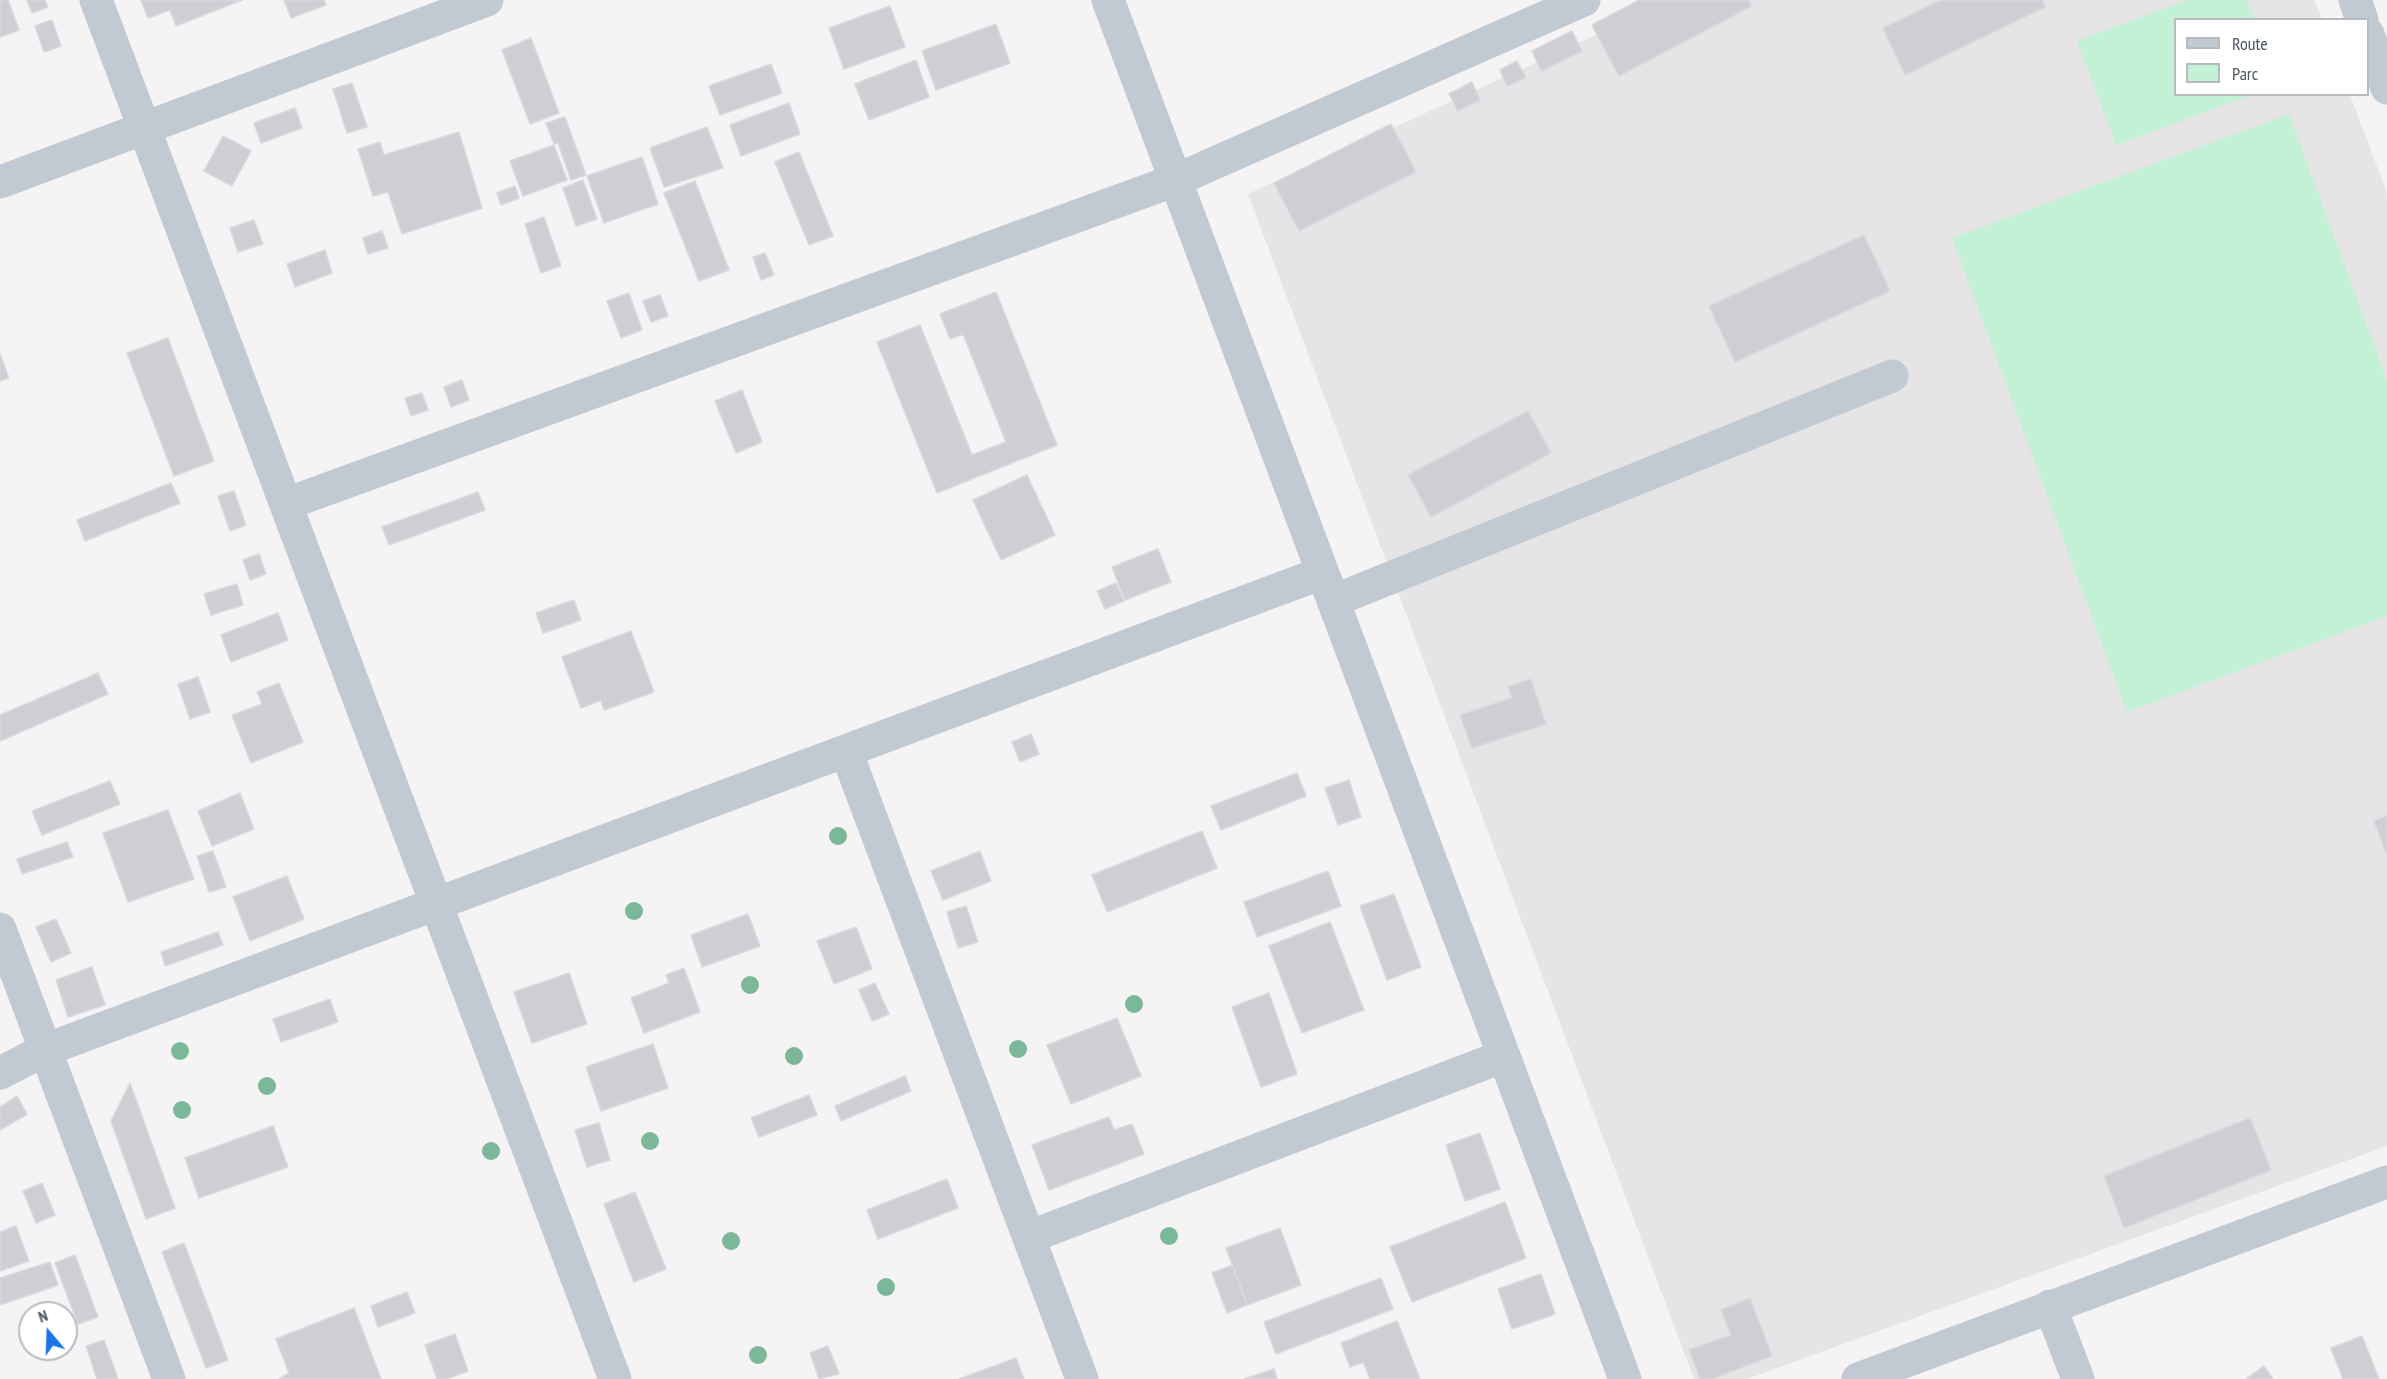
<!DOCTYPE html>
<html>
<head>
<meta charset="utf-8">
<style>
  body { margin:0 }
  #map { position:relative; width:2387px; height:1379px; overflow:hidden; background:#f5f3f3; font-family:"PT Sans Narrow",sans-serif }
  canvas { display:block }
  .legend { position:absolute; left:2174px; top:18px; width:195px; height:78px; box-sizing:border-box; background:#fff; border:2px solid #b7bbc0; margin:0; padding:8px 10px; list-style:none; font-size:18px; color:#4a5661 }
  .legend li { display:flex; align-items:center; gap:12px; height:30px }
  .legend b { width:30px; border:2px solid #b7bbc0 }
  .north { position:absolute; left:18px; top:1301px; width:60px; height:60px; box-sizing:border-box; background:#fff; border:2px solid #b7bbc0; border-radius:50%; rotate:341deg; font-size:16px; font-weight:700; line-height:24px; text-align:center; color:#4a5661 }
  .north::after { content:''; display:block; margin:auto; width:21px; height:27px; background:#1a73e8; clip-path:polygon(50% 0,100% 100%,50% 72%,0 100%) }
</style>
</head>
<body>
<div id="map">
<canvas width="2387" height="1379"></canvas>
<ul class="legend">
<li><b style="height:8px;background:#c1cad2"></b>Route</li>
<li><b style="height:16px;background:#c3f1d5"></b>Parc</li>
</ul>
<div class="north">N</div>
</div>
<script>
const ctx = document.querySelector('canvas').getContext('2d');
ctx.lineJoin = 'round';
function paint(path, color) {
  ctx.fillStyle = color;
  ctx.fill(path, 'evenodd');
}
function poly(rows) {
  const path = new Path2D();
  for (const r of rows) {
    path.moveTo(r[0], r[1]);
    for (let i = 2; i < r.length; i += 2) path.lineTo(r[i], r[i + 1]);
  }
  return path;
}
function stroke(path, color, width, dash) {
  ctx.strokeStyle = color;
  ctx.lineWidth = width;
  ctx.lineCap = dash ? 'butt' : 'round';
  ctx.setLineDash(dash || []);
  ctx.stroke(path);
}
paint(poly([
  [1673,0,2314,0,2322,19,2176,20,2176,94,2350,95,2387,193,2387,1146,1747,1379,1694,1379,1248,194]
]), '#e6e4e5');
paint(poly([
  [2187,0,2247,0,2254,19,2176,20,2176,94,2251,95,2116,145,2077,41],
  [2289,114,2387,380,2387,616,2127,712,1952,238]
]), '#c3f1d5');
const building = poly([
  [0,0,8,0,19,30,0,37,0,0],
  [27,0,45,0,48,7,32,13,27,0],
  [141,0,242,0,176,26,170,10,148,18,141,0],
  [284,0,324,0,326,5,291,18,284,0],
  [1639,0,1749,0,1752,6,1619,76,1592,25,1639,0],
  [1941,0,2042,0,2045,7,1905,75,1883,28,1941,0],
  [890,6,905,47,844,69,829,28,890,6],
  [52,20,61,46,44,52,35,26,52,20],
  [996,24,1010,63,936,90,922,51,996,24],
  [1572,31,1582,51,1541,71,1532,51,1572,31],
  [531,38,559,113,530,124,502,50,531,38],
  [916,60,929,97,869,120,855,84,916,60],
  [1517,61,1526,78,1507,86,1500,70,1517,61],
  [771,64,782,93,720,115,709,86,771,64],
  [1472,82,1480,100,1458,111,1449,94,1472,82],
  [352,83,367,127,347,133,333,89,352,83],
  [789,103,800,134,741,156,730,125,789,103],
  [295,108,302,128,261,143,254,123,295,108],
  [565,117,586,175,571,180,558,143,554,144,546,123,565,117],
  [1391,124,1416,172,1299,231,1274,183,1391,124],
  [707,127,723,168,664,187,650,148,707,127],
  [459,132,482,208,402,234,388,192,373,196,358,149,380,142,384,155,459,132],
  [223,136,251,151,232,186,204,171,223,136],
  [554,145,567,180,523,196,510,161,554,145],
  [799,152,833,236,809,245,775,162,799,152],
  [642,157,658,204,604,223,587,176,642,157],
  [583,180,597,219,576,226,563,188,583,180],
  [695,181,729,270,699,281,664,193,695,181],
  [515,186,519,198,501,205,497,193,515,186],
  [544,217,561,266,541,273,525,224,544,217],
  [254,220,263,244,238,252,230,228,254,220],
  [382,231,388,248,368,254,363,238,382,231],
  [1864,235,1890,291,1735,362,1709,306,1864,235],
  [325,250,332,273,295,287,287,264,325,250],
  [765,253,774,275,761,280,753,257,765,253],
  [996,292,1057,445,937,493,877,342,920,325,972,455,1006,442,963,334,950,339,940,314,996,292],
  [629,293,642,330,621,338,607,301,629,293],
  [660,295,668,316,651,322,643,301,660,295],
  [168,338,214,461,174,476,127,353,168,338],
  [0,354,9,378,0,381,0,354],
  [462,380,469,400,451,407,444,387,462,380],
  [742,390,762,442,736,453,715,401,742,390],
  [422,393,428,410,411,416,405,398,422,393],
  [1528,411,1551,453,1431,517,1408,475,1528,411],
  [1027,475,1055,535,1001,560,973,500,1027,475],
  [171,483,180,503,85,541,77,520,171,483],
  [234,491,246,525,230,531,218,496,234,491],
  [478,492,485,510,389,545,382,527,478,492],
  [1158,549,1171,582,1125,600,1112,567,1158,549],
  [259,554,266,574,250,580,243,560,259,554],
  [1116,583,1124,601,1105,609,1097,591,1116,583],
  [237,584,243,605,211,615,204,594,237,584],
  [574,600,581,620,543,633,536,613,574,600],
  [278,613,288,640,231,662,221,635,278,613],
  [631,631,654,692,604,710,601,700,581,708,562,657,631,631],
  [98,673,108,694,0,741,0,715,98,673],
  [198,677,210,712,190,719,178,684,198,677],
  [1531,679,1546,724,1472,748,1460,715,1512,698,1508,687,1531,679],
  [279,683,303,742,251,763,232,715,262,704,257,692,279,683],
  [1031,734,1039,754,1020,762,1012,742,1031,734],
  [1297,773,1306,796,1221,830,1211,806,1297,773],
  [1349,780,1361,817,1338,825,1325,788,1349,780],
  [110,781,120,804,42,835,32,811,110,781],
  [240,793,254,829,212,846,198,811,240,793],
  [168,810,194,879,128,902,103,833,168,810],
  [2387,816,2387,855,2374,821,2387,816],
  [1202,831,1217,868,1107,912,1092,875,1202,831],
  [67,842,73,857,22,874,17,859,67,842],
  [213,851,226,887,209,892,197,856,213,851],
  [980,851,991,881,943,900,931,871,980,851],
  [1328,871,1341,906,1257,937,1244,902,1328,871],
  [287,876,304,919,250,941,233,897,287,876],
  [1394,894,1421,967,1387,980,1360,906,1394,894],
  [966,906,978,942,958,948,947,912,966,906],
  [748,914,760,946,702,967,691,935,748,914],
  [56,919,71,953,51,962,36,927,56,919],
  [1330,922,1364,1010,1302,1033,1269,946,1330,922],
  [856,927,872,969,834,984,817,941,856,927],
  [218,932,223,945,165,966,161,952,218,932],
  [92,967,105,1005,68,1017,56,980,92,967],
  [684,968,700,1012,644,1033,631,998,669,983,666,975,684,968],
  [569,973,587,1024,532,1043,514,992,569,973],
  [875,983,889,1014,872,1021,859,990,875,983],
  [1269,993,1297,1074,1261,1087,1232,1007,1269,993],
  [330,999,338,1022,281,1042,273,1019,330,999],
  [1117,1018,1141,1076,1071,1104,1047,1045,1117,1018],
  [653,1044,668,1088,601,1111,586,1067,653,1044],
  [905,1076,911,1091,841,1121,835,1106,905,1076],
  [130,1083,175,1208,146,1219,111,1121,130,1083],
  [809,1095,817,1115,759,1137,751,1118,809,1095],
  [17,1096,27,1114,0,1130,0,1107,17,1096],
  [1109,1117,1114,1130,1132,1124,1144,1154,1049,1190,1032,1145,1109,1117],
  [2250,1118,2271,1170,2124,1228,2104,1176,2250,1118],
  [599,1123,610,1160,587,1167,575,1130,599,1123],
  [273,1126,288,1167,199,1198,185,1158,273,1126],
  [1480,1133,1500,1189,1465,1201,1446,1145,1480,1133],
  [947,1179,958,1208,878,1239,867,1210,947,1179],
  [42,1183,55,1215,36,1223,23,1191,42,1183],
  [635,1192,666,1269,634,1282,604,1204,635,1192],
  [1505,1202,1526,1258,1412,1302,1390,1247,1505,1202],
  [16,1226,29,1261,0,1271,0,1232,16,1226],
  [1280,1228,1301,1285,1247,1305,1226,1248,1280,1228],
  [184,1243,228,1360,206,1368,162,1252,184,1243],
  [75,1255,98,1317,78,1324,55,1263,75,1255],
  [50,1262,58,1285,0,1305,0,1278,50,1262],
  [1233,1265,1247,1305,1227,1313,1212,1273,1233,1265],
  [1541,1274,1555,1314,1512,1329,1498,1289,1541,1274],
  [1381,1278,1393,1309,1276,1354,1264,1322,1381,1278],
  [407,1292,415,1313,378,1327,371,1306,407,1292],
  [1750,1298,1772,1356,1712,1379,1700,1379,1689,1350,1731,1335,1721,1310,1750,1298],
  [354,1308,381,1379,279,1379,289,1373,276,1339,354,1308],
  [1397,1321,1420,1379,1370,1379,1363,1362,1350,1367,1341,1343,1397,1321],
  [455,1334,468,1371,447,1379,437,1379,425,1345,455,1334],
  [2362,1336,2379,1379,2343,1379,2331,1348,2362,1336],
  [104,1340,118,1379,97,1379,86,1346,104,1340],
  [828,1346,839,1374,819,1379,810,1353,828,1346],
  [1016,1358,1024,1379,959,1379,1016,1358],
  [2264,1366,2273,1379,2246,1379,2264,1366],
  [1274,1369,1277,1379,1244,1379,1274,1369]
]);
paint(building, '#cdcfd5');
stroke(building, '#d7d9de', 1.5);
stroke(poly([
  [96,0,615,1379],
  [1108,0,1625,1379],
  [2355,0,2362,20],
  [2368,34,2387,88],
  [0,182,487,0],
  [286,504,1176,180,1584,0],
  [1333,601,1892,376],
  [846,751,1082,1379],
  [0,929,169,1379],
  [0,1073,45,1050,1322,573],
  [1029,1237,1504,1056],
  [2050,1306,2078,1379],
  [1858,1379,2387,1182]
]), '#c1cad2', 33);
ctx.fillStyle = '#7bb799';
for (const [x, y] of [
  [838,836],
  [634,911],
  [750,985],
  [1134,1004],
  [1018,1049],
  [180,1051],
  [794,1056],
  [267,1086],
  [182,1110],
  [650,1141],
  [491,1151],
  [1169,1236],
  [731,1241],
  [886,1287],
  [758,1355]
]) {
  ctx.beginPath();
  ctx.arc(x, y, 9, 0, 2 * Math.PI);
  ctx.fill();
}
</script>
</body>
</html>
